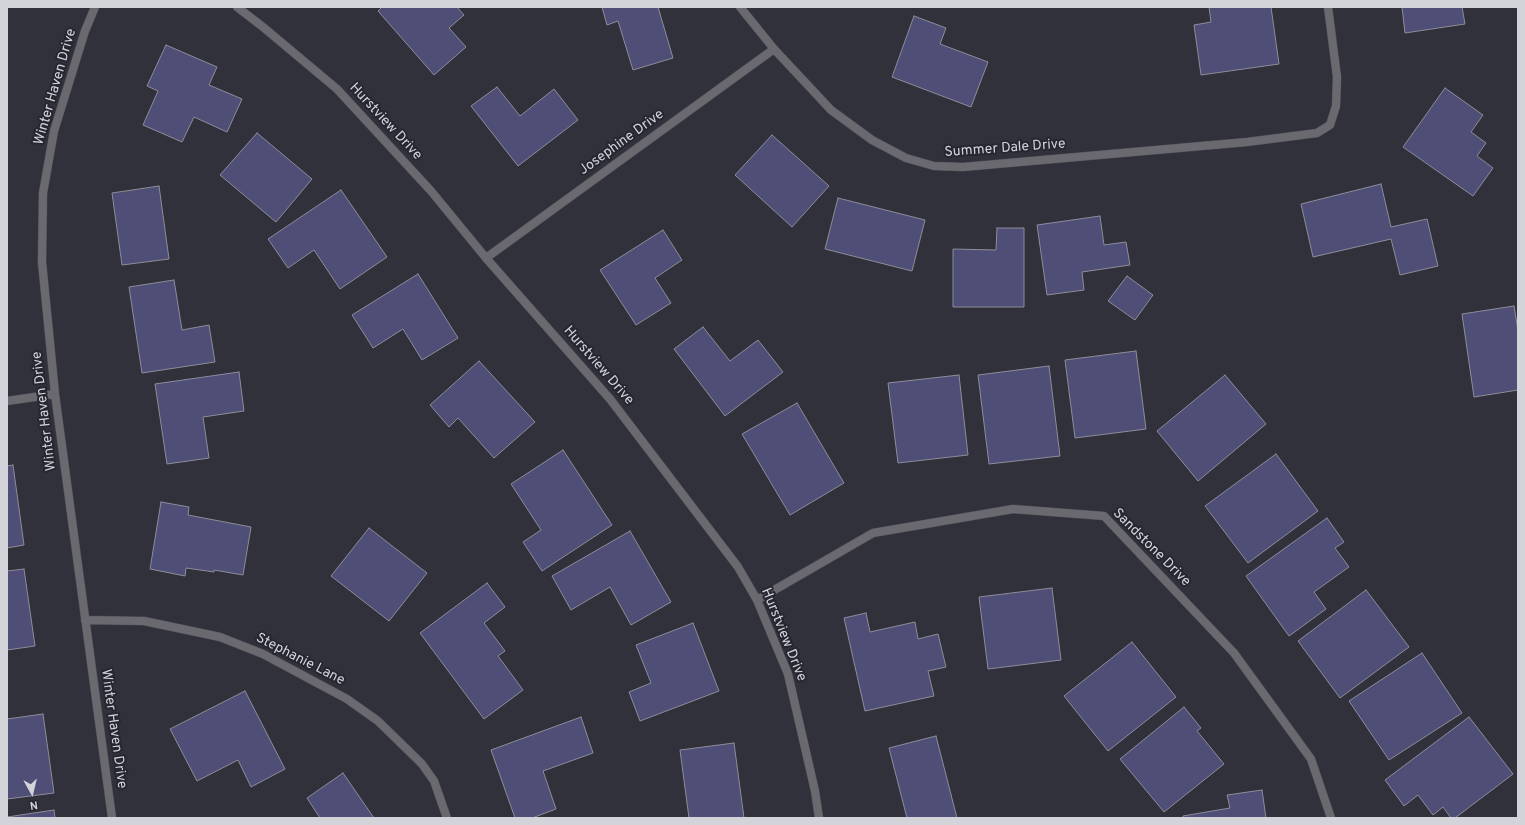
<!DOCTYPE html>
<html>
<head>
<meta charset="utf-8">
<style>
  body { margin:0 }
  #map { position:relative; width:1525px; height:825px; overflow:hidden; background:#31313c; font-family:Overpass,sans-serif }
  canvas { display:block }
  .frame { position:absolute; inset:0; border:8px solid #d3d3da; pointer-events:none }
  .north { position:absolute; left:12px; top:773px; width:40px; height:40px; -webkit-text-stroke:3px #272732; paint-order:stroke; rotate:172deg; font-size:11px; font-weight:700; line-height:16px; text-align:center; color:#d3d3da }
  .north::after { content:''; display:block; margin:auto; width:14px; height:18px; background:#d3d3da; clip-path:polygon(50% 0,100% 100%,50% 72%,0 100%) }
</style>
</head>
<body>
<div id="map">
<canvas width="1525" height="825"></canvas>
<div class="frame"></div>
<div class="north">N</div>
</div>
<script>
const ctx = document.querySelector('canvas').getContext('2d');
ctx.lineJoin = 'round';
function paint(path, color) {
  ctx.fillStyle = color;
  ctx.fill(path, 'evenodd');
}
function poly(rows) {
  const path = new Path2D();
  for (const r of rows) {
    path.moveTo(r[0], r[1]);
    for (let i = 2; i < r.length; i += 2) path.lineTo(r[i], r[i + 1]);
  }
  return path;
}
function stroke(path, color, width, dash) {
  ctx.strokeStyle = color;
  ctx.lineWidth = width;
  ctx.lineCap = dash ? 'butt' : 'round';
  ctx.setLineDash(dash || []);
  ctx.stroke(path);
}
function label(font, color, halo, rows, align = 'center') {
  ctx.font = font + ' Overpass,sans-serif';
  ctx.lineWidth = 4;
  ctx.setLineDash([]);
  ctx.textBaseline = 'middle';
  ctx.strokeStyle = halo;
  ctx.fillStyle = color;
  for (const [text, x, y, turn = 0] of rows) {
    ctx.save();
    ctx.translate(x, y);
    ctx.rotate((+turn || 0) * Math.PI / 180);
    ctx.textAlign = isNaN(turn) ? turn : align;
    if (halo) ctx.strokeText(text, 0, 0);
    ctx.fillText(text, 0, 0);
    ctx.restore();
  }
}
const building = poly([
  [382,7,457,7,464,15,449,28,466,47,434,75,378,11,382,7],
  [602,7,658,7,673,58,633,70,618,21,607,25,602,7],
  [1209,7,1271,7,1279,64,1201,75,1194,25,1211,22,1209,7],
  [1402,7,1462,7,1465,24,1405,33,1402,7],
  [914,16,946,28,940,44,988,62,971,107,892,77,914,16],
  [166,45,217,67,209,85,242,99,227,132,194,117,182,142,143,125,158,91,147,86,166,45],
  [497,87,520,116,554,89,578,120,518,166,471,106,497,87],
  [1445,88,1483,115,1471,132,1486,143,1477,156,1493,168,1473,196,1403,147,1445,88],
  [257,133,312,179,276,222,220,175,257,133],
  [772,135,829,186,792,227,735,175,772,135],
  [1381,184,1391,227,1427,219,1438,266,1400,275,1391,239,1313,257,1301,204,1381,184],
  [159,186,169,259,122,265,112,193,159,186],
  [341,190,387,257,340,289,314,250,288,268,268,239,341,190],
  [838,198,925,220,912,271,825,249,838,198],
  [1100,216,1104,245,1126,242,1130,265,1082,272,1084,290,1047,295,1037,225,1100,216],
  [997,228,1024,228,1024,307,953,307,953,249,996,250,997,228],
  [663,230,682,260,655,278,671,303,636,325,600,270,663,230],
  [418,274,458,338,422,360,403,329,373,348,352,315,418,274],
  [1127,276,1153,295,1135,320,1108,301,1127,276],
  [174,280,182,330,209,325,215,362,142,373,129,287,174,280],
  [1514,306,1518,331,1518,390,1474,397,1462,314,1514,306],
  [703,327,730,361,758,340,783,372,725,416,674,349,703,327],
  [1136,351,1146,429,1075,438,1065,360,1136,351],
  [479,361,535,422,494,458,458,418,449,427,430,405,479,361],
  [1049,366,1060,456,989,464,978,375,1049,366],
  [239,372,244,411,203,417,209,458,167,464,155,384,239,372],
  [959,375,968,455,898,463,888,383,959,375],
  [1225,375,1266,424,1198,481,1157,431,1225,375],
  [797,403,844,483,790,515,742,434,797,403],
  [563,450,612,525,542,571,523,542,541,530,511,484,563,450],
  [1276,454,1318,511,1248,563,1205,506,1276,454],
  [13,465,24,545,7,548,7,466,13,465],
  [161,502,189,507,188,515,251,527,243,575,214,570,214,572,186,568,185,576,150,569,161,502],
  [1327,518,1344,542,1335,548,1349,567,1314,592,1326,609,1289,636,1246,576,1327,518],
  [369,528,427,573,389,621,331,576,369,528],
  [630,531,671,602,631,625,610,587,571,610,552,576,630,531],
  [24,569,35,646,7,650,7,571,24,569],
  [487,583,505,607,484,623,505,651,498,656,523,690,484,719,420,633,487,583],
  [1052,588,1061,660,988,669,979,597,1052,588],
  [1366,590,1409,647,1340,698,1298,641,1366,590],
  [866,613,870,632,915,622,918,639,938,634,946,667,928,671,934,696,865,711,844,618,866,613],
  [693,623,719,691,640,721,629,692,651,683,636,645,693,623],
  [1132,642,1176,697,1108,751,1064,696,1132,642],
  [1422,653,1462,713,1389,760,1349,701,1422,653],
  [245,691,285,769,251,787,238,760,197,781,170,729,245,691],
  [1184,707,1201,728,1197,731,1224,764,1164,812,1120,759,1184,707],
  [43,714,54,793,7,799,7,719,43,714],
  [581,717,593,753,543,771,556,809,532,818,515,818,491,750,581,717],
  [1469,717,1513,774,1455,818,1451,818,1443,807,1433,815,1418,795,1404,806,1385,780,1469,717],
  [936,736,957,818,907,818,889,748,936,736],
  [734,743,744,818,689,818,680,750,734,743],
  [343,773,374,818,320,818,307,798,343,773],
  [1262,790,1266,818,1183,818,1183,816,1230,808,1227,795,1262,790],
  [54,810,55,818,7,818,7,817,54,810]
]);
paint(building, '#4f4e76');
stroke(building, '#8d8d9a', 1);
const minor = poly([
  [95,7,85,31,54,131,43,193,42,262,55,394,112,818],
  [740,7,774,49,831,110,872,140,906,158,934,166,963,167,1247,142,1317,133,1330,125,1336,106,1337,77,1328,7],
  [486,258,774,49],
  [7,401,55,394],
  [757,600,873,533,1013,509,1104,516,1234,653,1311,759,1331,818],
  [85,620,144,621,220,637,263,654,347,699,378,721,422,764,434,781,447,818]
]);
const tertiary = poly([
  [237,7,263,27,337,89,431,191,486,258,610,399,738,567,757,600,788,674,815,791,819,818]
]);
stroke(minor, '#4e4e58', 9);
stroke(tertiary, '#4e4e58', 9);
stroke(minor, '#69696f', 8);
stroke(tertiary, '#69696f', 8);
label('14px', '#d3d3da', '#272732', [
  ["Winter Haven Drive",56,87,-74],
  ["Hurstview Drive",385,122,47],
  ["Josephine Drive",622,143,-36],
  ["Summer Dale Drive",1005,149,-4],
  ["Hurstview Drive",598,366,49],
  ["Winter Haven Drive",45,411,-97],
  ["Sandstone Drive",1151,548,45],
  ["Hurstview Drive",783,635,68],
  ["Stephanie Lane",300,660,27],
  ["Winter Haven Drive",113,729,82]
]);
</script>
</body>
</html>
